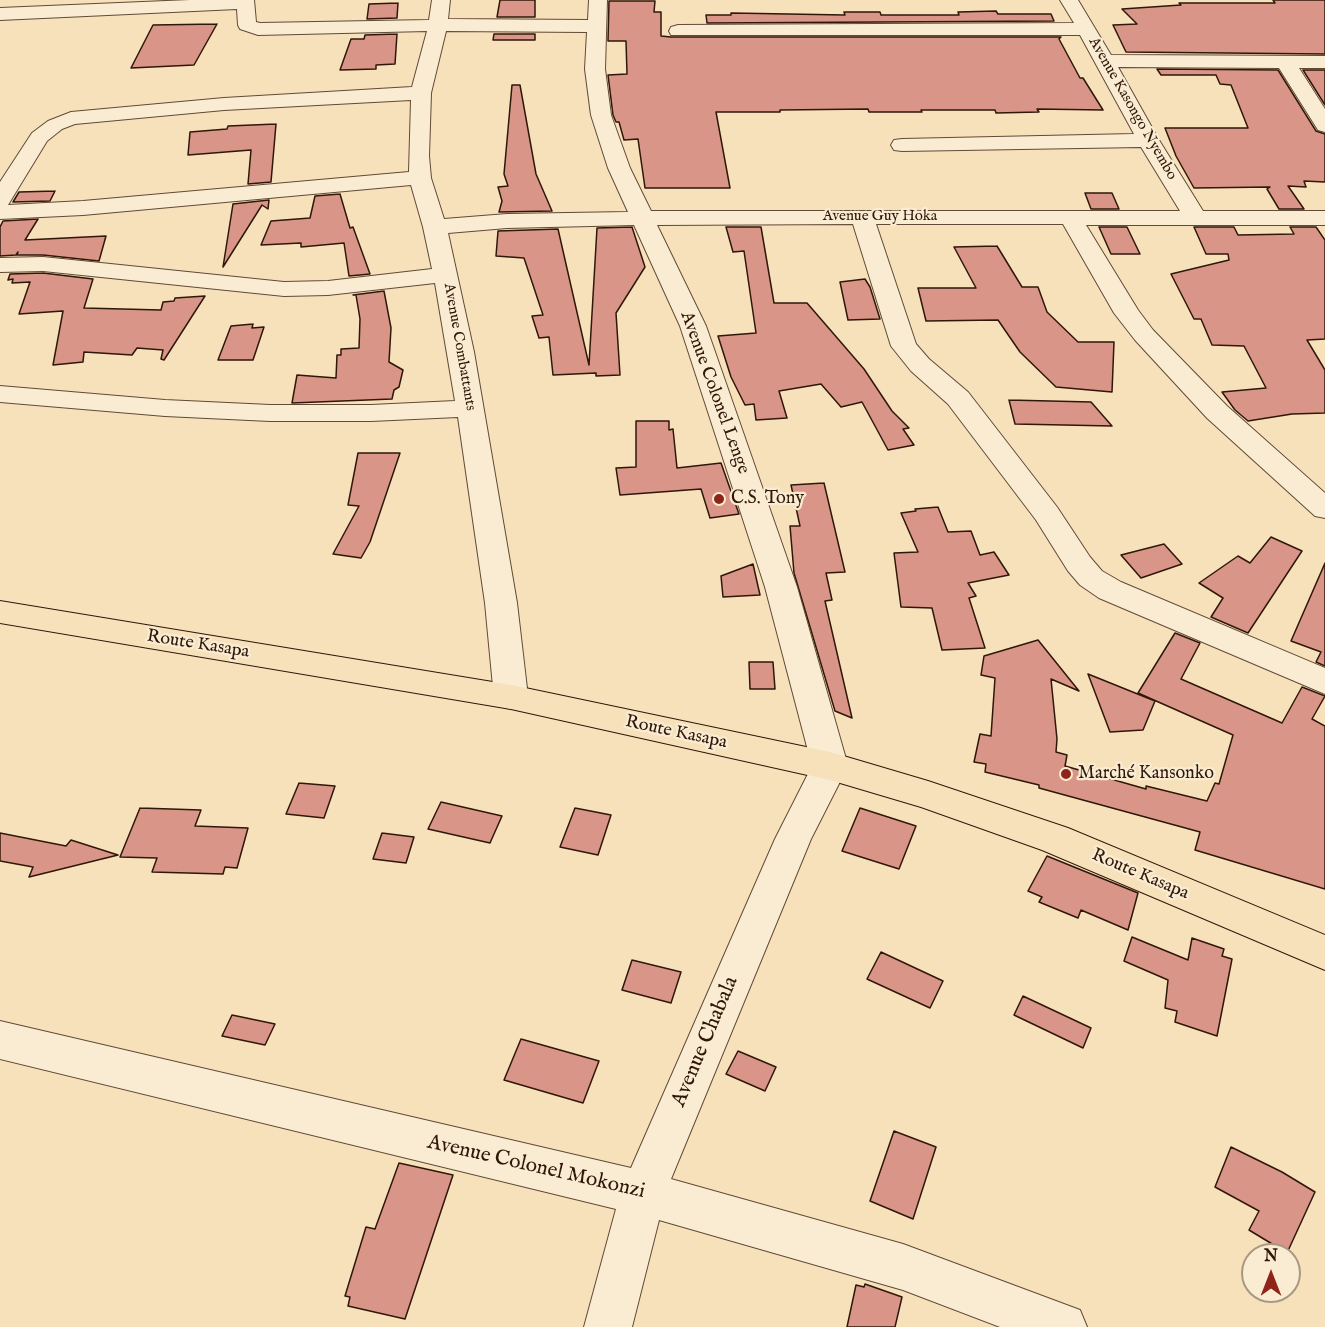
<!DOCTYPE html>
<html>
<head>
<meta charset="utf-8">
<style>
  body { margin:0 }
  #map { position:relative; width:1325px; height:1327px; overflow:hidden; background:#f7e1bb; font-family:"IM FELL English",serif }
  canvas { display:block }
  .north { position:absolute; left:1241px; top:1243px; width:60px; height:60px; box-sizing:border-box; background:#faecd3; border:2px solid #a99782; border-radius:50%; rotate:0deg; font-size:16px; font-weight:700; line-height:24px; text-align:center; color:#2f1709 }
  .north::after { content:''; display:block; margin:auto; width:21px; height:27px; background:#8f2418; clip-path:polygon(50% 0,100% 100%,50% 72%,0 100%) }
</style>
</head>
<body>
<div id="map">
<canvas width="1325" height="1327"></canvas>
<div class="north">N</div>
</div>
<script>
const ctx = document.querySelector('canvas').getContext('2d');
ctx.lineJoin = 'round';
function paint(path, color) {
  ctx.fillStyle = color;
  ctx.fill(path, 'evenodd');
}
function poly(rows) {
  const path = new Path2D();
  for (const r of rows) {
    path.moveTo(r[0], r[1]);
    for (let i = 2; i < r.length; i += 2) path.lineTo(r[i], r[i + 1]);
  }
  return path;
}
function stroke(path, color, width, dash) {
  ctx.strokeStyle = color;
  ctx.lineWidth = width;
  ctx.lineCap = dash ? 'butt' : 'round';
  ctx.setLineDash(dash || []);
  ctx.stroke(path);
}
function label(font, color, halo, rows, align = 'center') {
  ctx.font = font + ' "IM FELL English",serif';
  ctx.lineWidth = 4.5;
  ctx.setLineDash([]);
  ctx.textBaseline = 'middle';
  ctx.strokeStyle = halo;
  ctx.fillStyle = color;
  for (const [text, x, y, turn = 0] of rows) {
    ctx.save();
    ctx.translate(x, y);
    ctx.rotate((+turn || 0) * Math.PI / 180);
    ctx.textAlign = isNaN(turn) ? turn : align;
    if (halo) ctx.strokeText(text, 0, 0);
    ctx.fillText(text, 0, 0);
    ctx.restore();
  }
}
const building = poly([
  [500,0,535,0,535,17,497,17,500,0],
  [1273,0,1325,0,1325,54,1126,52,1113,25,1137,24,1122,9,1181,5,1179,3,1275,3,1273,0],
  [609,1,655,1,654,12,661,12,661,36,671,37,1061,37,1059,39,1080,78,1083,78,1103,110,1037,109,1039,112,996,113,995,110,921,110,922,112,869,112,868,109,780,110,780,112,716,112,730,188,645,188,638,139,624,140,619,122,616,122,613,115,608,75,627,74,626,41,608,41,609,1],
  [398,3,397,18,367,19,369,4,398,3],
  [996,11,998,14,1051,14,1054,21,707,23,706,15,731,15,731,13,845,15,844,12,880,12,881,15,959,15,958,12,996,11],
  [217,24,194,65,131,68,153,25,217,24],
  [397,34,395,64,376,65,376,69,340,70,351,39,364,39,365,35,397,34],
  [494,34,535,34,535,40,493,40,494,34],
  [1157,69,1278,70,1316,131,1325,134,1325,182,1304,181,1306,187,1288,186,1304,209,1279,209,1267,189,1270,187,1194,188,1176,156,1165,128,1248,128,1231,85,1220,84,1216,75,1161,75,1157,69],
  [1303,70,1325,70,1325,105,1303,70],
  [512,85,520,85,536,174,552,211,499,212,502,201,498,187,508,186,504,174,512,85],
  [276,124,271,182,248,184,251,150,188,155,190,132,227,129,228,126,276,124],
  [55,191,50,201,13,202,19,192,55,191],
  [1085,193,1112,193,1119,209,1091,209,1085,193],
  [340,194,350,228,353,227,370,274,349,276,344,243,301,247,301,243,261,245,271,221,310,218,315,196,340,194],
  [269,200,268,209,262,205,223,267,233,204,269,200],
  [38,219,25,240,106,236,99,261,43,255,17,255,18,252,16,255,0,256,0,227,3,221,38,219],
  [632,227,645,267,616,313,620,375,596,376,596,373,553,375,549,337,539,338,532,316,543,315,524,258,496,256,498,231,558,229,589,365,597,228,632,227],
  [726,227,761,227,774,303,807,303,864,369,892,411,909,428,903,429,914,445,888,450,862,402,841,407,821,384,779,391,787,418,756,420,754,404,745,405,731,377,718,336,756,333,744,251,733,252,726,227],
  [1099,227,1127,227,1140,254,1111,254,1099,227],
  [1194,227,1234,227,1238,235,1294,234,1290,227,1316,227,1325,240,1325,339,1307,340,1325,370,1325,413,1292,414,1248,421,1235,410,1222,392,1266,388,1244,346,1212,345,1201,319,1194,319,1171,274,1229,260,1228,254,1206,254,1194,227],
  [997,246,1022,287,1038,287,1047,312,1078,342,1114,342,1112,392,1056,387,1020,352,998,320,926,321,918,288,976,288,954,247,997,246],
  [43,273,93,279,84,308,161,310,163,302,174,301,175,298,205,296,164,360,161,359,163,350,137,348,132,355,84,352,83,362,53,365,63,311,19,314,30,282,12,283,13,279,8,280,10,274,43,273],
  [865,279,870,287,880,319,848,320,840,282,865,279],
  [384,291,391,328,389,362,403,370,399,387,394,390,392,399,292,403,297,375,336,378,337,355,341,355,341,349,359,348,360,319,356,295,353,295,384,291],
  [253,324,252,328,264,327,253,360,218,360,231,326,253,324],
  [1009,400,1091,402,1112,426,1015,424,1009,400],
  [636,421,669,421,669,430,673,429,677,468,721,463,739,514,710,518,701,489,620,495,616,468,636,467,636,421],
  [358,453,400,453,370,542,361,558,333,554,359,506,348,505,358,453],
  [824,483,845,572,826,573,832,600,825,601,852,718,835,711,794,573,790,526,800,526,791,485,824,483],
  [938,507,948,532,971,531,980,555,994,552,1009,575,968,583,976,596,969,598,985,648,942,650,932,608,901,607,894,553,918,552,901,513,916,511,915,509,938,507],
  [1271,537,1302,551,1248,633,1211,617,1223,598,1199,583,1238,556,1250,563,1271,537],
  [1164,544,1182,564,1141,578,1121,555,1164,544],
  [1325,563,1325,666,1316,662,1321,652,1291,641,1325,563],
  [753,564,760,595,723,597,721,576,753,564],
  [1175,633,1200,643,1181,679,1282,723,1302,687,1325,696,1312,719,1325,726,1325,889,1195,850,1200,832,1039,788,1039,785,985,772,986,764,974,762,980,734,991,736,995,678,981,675,984,656,1038,640,1079,691,1051,679,1057,739,1056,752,1067,755,1065,766,1146,789,1146,786,1207,801,1215,783,1219,784,1233,735,1138,693,1175,633],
  [749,662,773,662,775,689,750,689,749,662],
  [1088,674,1155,701,1143,730,1110,732,1088,674],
  [299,783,335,786,324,818,286,814,299,783],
  [441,802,502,816,490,843,428,829,441,802],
  [140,808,201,810,195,826,248,828,237,868,225,867,223,874,152,872,157,858,120,857,140,808],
  [575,808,611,815,598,855,560,847,575,808],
  [860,808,916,826,899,869,842,851,860,808],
  [0,833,66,846,71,840,118,855,29,877,33,867,0,861,0,833],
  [382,833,414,837,406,863,373,859,382,833],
  [1047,856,1138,893,1128,930,1081,910,1078,918,1039,902,1042,897,1028,891,1047,856],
  [1132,937,1188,960,1192,938,1224,949,1222,956,1232,959,1217,1036,1175,1022,1177,1011,1165,1008,1168,980,1124,961,1132,937],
  [881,952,943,981,930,1008,867,979,881,952],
  [632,960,681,972,671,1003,622,990,632,960],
  [1023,996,1091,1028,1083,1048,1014,1015,1023,996],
  [232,1015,275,1024,265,1045,222,1036,232,1015],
  [521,1039,599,1061,583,1103,504,1080,521,1039],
  [738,1051,776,1067,765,1091,726,1074,738,1051],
  [894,1131,936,1147,913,1219,870,1201,894,1131],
  [1231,1147,1282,1172,1315,1192,1287,1253,1249,1230,1259,1211,1215,1187,1231,1147],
  [399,1163,453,1175,405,1319,348,1306,350,1297,345,1296,366,1227,375,1229,399,1163],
  [865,1284,902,1297,895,1327,847,1327,856,1285,864,1287,865,1284]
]);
paint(building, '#d99587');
stroke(building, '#2f1709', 1.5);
const minor = poly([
  [190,0,254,0,256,22,260,23,429,20,432,0,450,0,448,19,588,20,589,0,607,0,605,69,611,115,630,168,651,211,1180,211,1141,147,902,151,894,150,891,145,894,140,902,139,1134,134,1080,35,671,35,669,31,671,27,678,25,1074,23,1060,0,1078,0,1111,55,1325,56,1325,68,1299,68,1325,109,1325,132,1318,130,1279,68,1118,67,1159,140,1203,211,1325,211,1325,225,1086,225,1138,310,1153,330,1227,406,1325,493,1325,518,1315,516,1207,418,1135,340,1114,313,1063,224,876,224,916,344,929,359,968,392,1057,507,1090,557,1102,571,1121,582,1325,668,1325,694,1099,598,1080,585,1068,571,1036,520,948,404,911,371,891,346,853,224,657,225,706,326,797,587,848,766,811,839,671,1179,903,1244,1080,1310,1087,1327,1000,1327,903,1290,659,1220,632,1327,584,1327,616,1209,0,1059,0,1021,631,1168,775,839,812,766,765,587,680,326,634,225,507,228,448,233,474,352,517,603,528,697,523,706,511,709,499,706,494,697,485,603,458,417,371,421,270,421,165,416,0,402,0,386,165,400,270,405,371,405,455,401,435,283,328,295,284,296,43,271,0,272,0,258,43,257,284,282,328,281,432,269,423,227,411,185,83,215,0,219,0,182,32,133,48,121,71,112,224,98,412,87,427,31,258,35,240,29,238,25,237,9,0,20,0,8,190,0],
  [446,31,587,32,585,69,591,115,608,168,628,212,507,214,444,219,431,178,429,156,431,93,446,31],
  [411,100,409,172,83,201,8,205,47,141,62,129,75,124,224,110,411,100]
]);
const major = poly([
  [0,601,511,685,830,752,928,781,1068,828,1325,935,1325,970,1042,850,921,807,830,780,511,709,0,623,0,601]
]);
stroke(minor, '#614a36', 2);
stroke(major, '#2f1709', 2);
paint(minor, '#faecd3');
paint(major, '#f7e1bb');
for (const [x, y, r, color] of [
  [719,499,6,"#8f2418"],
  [1066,774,6,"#8f2418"]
]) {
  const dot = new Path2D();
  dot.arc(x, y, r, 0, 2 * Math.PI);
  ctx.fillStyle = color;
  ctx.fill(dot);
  stroke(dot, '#faecd3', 2);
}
label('15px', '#2f1709', '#faecd3', [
  ["Avenue Kasongo Nyembo",1132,109,60],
  ["Avenue Guy Hoka",880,217],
  ["Avenue Combattants",459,347,80]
]);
label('18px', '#2f1709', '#faecd3', [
  ["Avenue Colonel Lenge",714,393,70],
  ["Route Kasapa",198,645,9],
  ["Route Kasapa",676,733,12],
  ["Route Kasapa",1140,875,23]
]);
label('18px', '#2f1709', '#faecd3', [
  ["C.S. Tony",731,499],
  ["Marché Kansonko",1078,774]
], 'left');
label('21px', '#2f1709', '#faecd3', [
  ["Avenue Chabala",706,1042,-67],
  ["Avenue Colonel Mokonzi",536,1168,13]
]);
</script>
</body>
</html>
